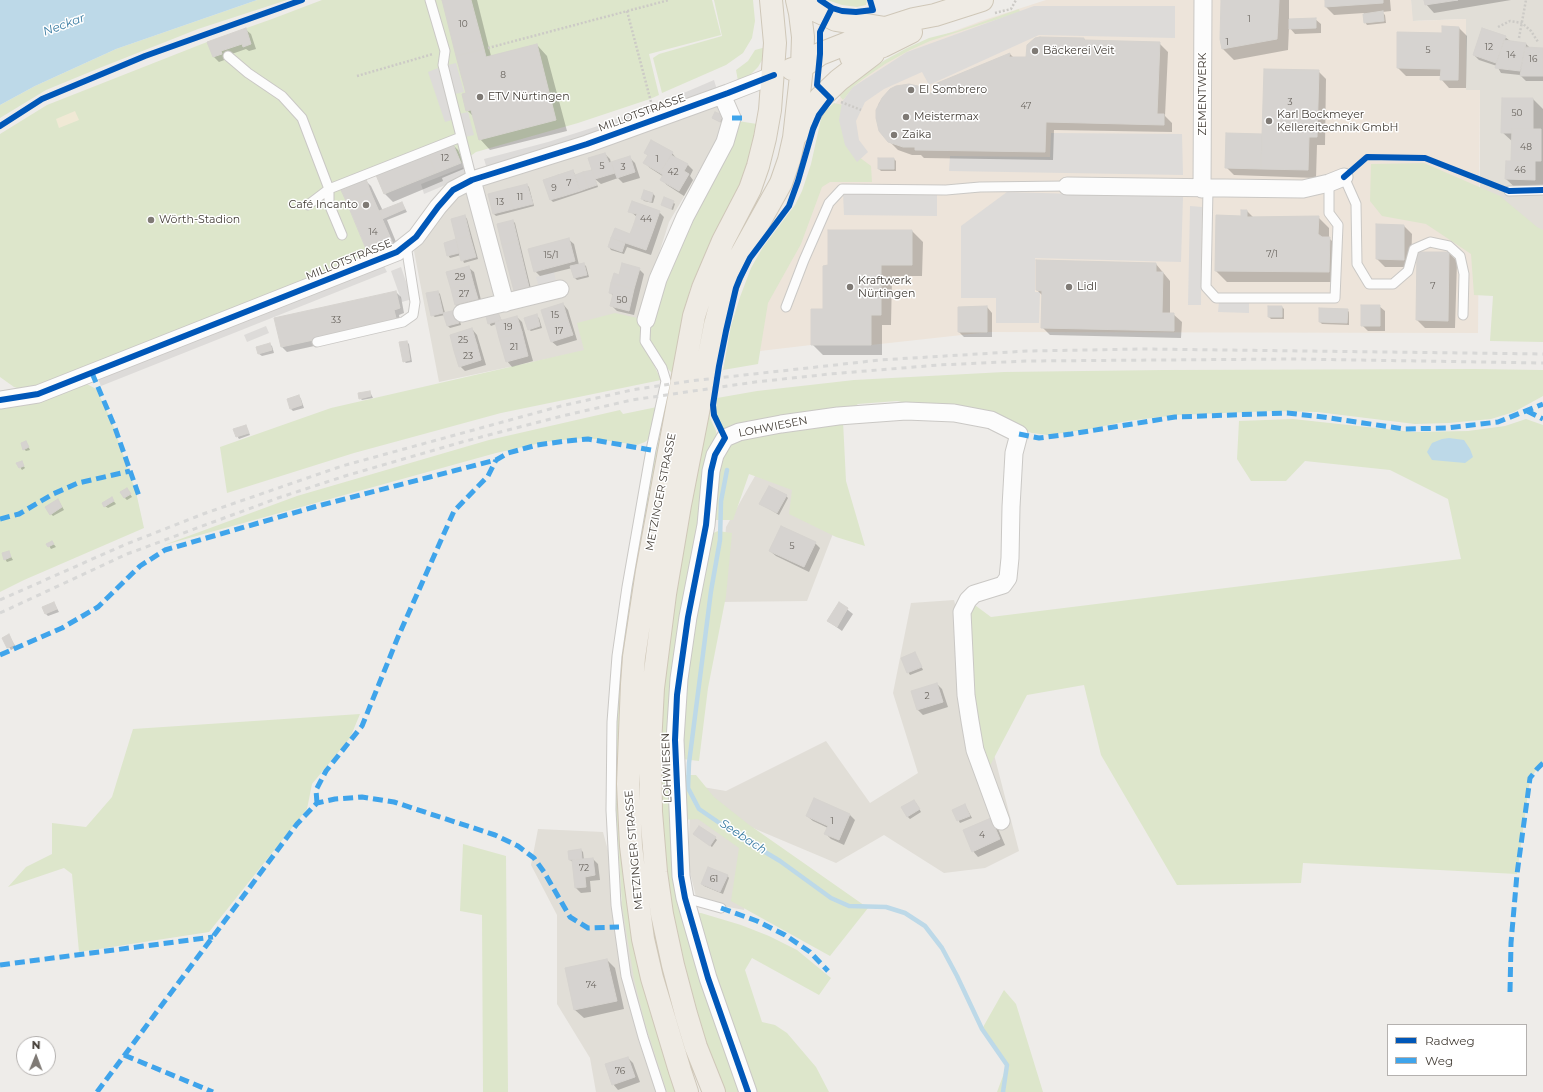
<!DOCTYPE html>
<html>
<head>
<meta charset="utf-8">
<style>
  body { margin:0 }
  #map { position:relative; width:1543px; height:1092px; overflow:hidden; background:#eeece9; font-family:Montserrat,sans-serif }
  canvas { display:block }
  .legend { position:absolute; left:1387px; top:1024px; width:140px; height:52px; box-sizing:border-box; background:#fff; border:1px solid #b4b1af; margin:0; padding:5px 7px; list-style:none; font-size:12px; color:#433d36 }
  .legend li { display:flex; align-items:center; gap:8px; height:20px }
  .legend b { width:20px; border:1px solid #b4b1af }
  .north { position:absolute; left:16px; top:1036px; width:40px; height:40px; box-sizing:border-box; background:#fff; border:1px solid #b4b1af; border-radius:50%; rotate:1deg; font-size:11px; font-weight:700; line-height:16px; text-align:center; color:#433d36 }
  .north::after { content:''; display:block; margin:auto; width:14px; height:18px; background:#7f7a75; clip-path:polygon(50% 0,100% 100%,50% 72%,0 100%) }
</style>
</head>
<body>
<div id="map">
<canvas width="1543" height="1092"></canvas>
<ul class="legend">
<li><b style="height:5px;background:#0057b8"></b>Radweg</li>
<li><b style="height:5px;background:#3fa4eb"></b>Weg</li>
</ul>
<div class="north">N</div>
</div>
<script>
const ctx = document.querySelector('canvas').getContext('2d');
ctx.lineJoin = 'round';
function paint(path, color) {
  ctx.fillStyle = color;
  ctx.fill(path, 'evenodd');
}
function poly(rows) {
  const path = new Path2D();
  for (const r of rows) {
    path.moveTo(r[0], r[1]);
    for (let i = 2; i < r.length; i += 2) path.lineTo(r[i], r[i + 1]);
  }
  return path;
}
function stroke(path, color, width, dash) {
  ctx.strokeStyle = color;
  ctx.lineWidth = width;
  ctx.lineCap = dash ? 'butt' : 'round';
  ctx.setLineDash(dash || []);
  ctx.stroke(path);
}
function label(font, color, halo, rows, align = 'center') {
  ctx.font = font + ' Montserrat,sans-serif';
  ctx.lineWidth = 3;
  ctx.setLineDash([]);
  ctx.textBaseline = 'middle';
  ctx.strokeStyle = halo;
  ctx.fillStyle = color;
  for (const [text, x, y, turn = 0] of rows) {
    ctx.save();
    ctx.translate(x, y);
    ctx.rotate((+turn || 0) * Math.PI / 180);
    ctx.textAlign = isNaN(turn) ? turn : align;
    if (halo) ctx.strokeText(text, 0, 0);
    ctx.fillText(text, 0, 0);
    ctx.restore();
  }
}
paint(poly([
  [1411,0,1543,0,1543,245,1480,213,1480,90,1466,90,1466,19,1412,21],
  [720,101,728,122,669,222,631,341,439,382,414,251,444,208,478,185],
  [759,469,844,505,807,601,720,602,726,527],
  [954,600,1019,851,985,868,944,873,884,835,836,863,753,828,744,910,697,901,688,864,691,785,726,791,826,741,870,803,918,773,893,693,911,603],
  [538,829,603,832,673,1092,596,1092,590,1058,557,1004,557,915,531,865]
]), '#e1ded7');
paint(poly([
  [1046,0,1411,0,1413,21,1466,19,1466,90,1480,90,1478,333,989,332,871,345,811,345,760,351,765,301,808,216,826,117,849,85,906,49,984,20]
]), '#ede4da');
paint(poly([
  [257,0,287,0,198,29,102,67,46,90,0,118,0,105,35,86,116,49],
  [322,0,712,0,721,35,649,54,659,95,650,99,578,123,476,152,461,163,384,194,376,175,342,190,369,256,51,386,23,390,14,387,0,377,0,134,47,105,207,42,272,19],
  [714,0,753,0,755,21,752,38,743,53,726,65,662,93,653,58,659,54,722,36],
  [827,0,867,0,866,5,857,7,842,5],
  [1019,9,1020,12,930,41,910,50,885,64,863,79,854,86,843,100,839,95,858,79,885,60,907,48,929,38,957,31],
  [766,47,765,55,758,67,751,74,738,81,736,70,748,61,755,50],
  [834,103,843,105,859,157,871,166,872,182,830,182,822,187,801,244,768,303,758,364,723,370,731,326,740,297,751,268,763,247,795,205,802,191,811,164,821,119,826,110],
  [738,121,757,124,748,163,736,197,710,244,690,289,672,373,661,362,650,343,649,326,655,300,690,224,717,175,731,144],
  [1424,163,1500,196,1537,227,1543,230,1543,342,1490,341,1493,296,1474,295,1471,254,1426,224,1382,216,1370,201,1371,164],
  [615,313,642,319,643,342,661,380,501,413,354,453,227,493,220,447,331,408,584,350,577,323],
  [1475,369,1543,370,1543,396,1514,412,1491,419,1449,423,1415,424,1317,412,1273,411,1176,415,1128,421,1084,430,1048,435,1032,433,1016,427,897,401,858,404,847,412,726,431,720,425,716,413,717,398,757,391,854,380,1004,372,1163,370],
  [87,384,96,389,111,419,136,492,144,528,24,580,0,592,0,409,15,407],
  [669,406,638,572,626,878,679,1092,667,1092,645,1023,634,979,622,905,615,795,618,690,621,654,630,585,651,474,666,407],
  [657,407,651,437,645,442,637,445,588,438,571,439,545,442,496,453,164,545,297,496,489,440,620,410,623,414],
  [710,409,710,418,716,431,717,438,681,647,675,843,743,1092,724,1092,698,1024,669,903,659,787,663,680,676,581],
  [1293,419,1413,432,1468,431,1505,426,1526,419,1543,425,1543,763,1537,769,1530,779,1517,874,1303,863,1301,883,1177,885,1101,755,1084,685,1027,695,984,777,975,750,968,600,991,617,1461,559,1448,499,1390,470,1305,461,1286,481,1251,481,1237,459,1239,421],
  [843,421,846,481,865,546,836,537,789,514,792,490,749,474,733,520,714,520,716,469,730,441],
  [718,531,732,533,726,596,708,688,699,761,682,759,688,679,694,623,711,534],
  [360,714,350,738,312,784,307,809,209,932,79,952,72,874,64,868,8,887,26,867,52,854,52,823,86,827,112,797,133,729],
  [681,775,696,775,714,797,748,824,868,908,830,956,731,901,739,848,698,819,683,820],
  [463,844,506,856,508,1092,483,1092,482,915,460,911],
  [694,913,701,913,741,925,769,936,797,950,831,978,819,995,752,958,745,970,762,1022,775,1025,787,1033,816,1067,829,1092,751,1092],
  [1004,990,1016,1004,1043,1092,997,1092,1007,1065,982,1029]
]), '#dde6cb');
paint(poly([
  [75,111,79,120,59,128,56,119]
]), '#f0e9d5');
paint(poly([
  [1034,6,1175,6,1175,38,1039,35,929,85,922,72,884,89,865,102,856,121,859,140,868,152,857,162,845,145,839,120,842,102,853,87,907,52],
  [456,63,464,92,455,94,448,65],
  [438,68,455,119,445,122,428,72],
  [714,80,717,90,676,108,487,169,484,159,548,142,601,125,672,98],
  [468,112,474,135,465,137,459,114],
  [1051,133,1182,134,1183,175,949,171,950,156,1050,157],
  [464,167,467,176,424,194,421,184],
  [1007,192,1183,197,1181,262,1035,258,1035,292,1040,292,1039,323,996,323,996,298,961,298,961,226],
  [843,193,937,193,937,216,844,215],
  [1190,206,1202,207,1201,305,1188,305],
  [382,262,387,272,101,386,97,376],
  [401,267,412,299,402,302,391,271],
  [554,272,556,282,539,287,536,277],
  [1219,302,1249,303,1249,313,1218,312],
  [266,326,269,333,247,342,244,335]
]), '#dddbd9');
paint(poly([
  [0,0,257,0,116,49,35,86,0,105],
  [1449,438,1464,440,1470,449,1473,457,1465,463,1432,460,1427,452,1432,443,1442,439]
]), '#bdd9e8');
paint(poly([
  [443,0,477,0,491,56,537,45,547,56,567,131,490,150,480,139,474,117,467,110,467,94],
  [1222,0,1289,0,1289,20,1315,19,1321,24,1321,33,1295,34,1289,27,1288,50,1234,60,1223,49,1221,39],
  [1326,0,1390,0,1391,11,1382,12,1385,15,1386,23,1367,25,1365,22,1364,13,1334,15,1326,7],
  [1425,0,1511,0,1434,13,1426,4],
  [1459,28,1467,36,1466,88,1449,88,1441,79,1441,76,1406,76,1398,68,1443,34],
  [245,29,251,34,256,49,249,51,246,49,226,56,227,59,219,62,214,57],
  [1505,37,1510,41,1526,44,1530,48,1543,49,1543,81,1526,81,1520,75,1501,73,1497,66,1479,60,1474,55],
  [1084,39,1086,41,1159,43,1168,52,1165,116,1172,123,1172,132,1054,130,1053,160,924,158,921,155,912,155,898,150,889,141,877,110,879,103,890,90,929,95,1010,54,1014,58,1027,58],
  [1318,71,1326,79,1325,145,1317,145,1316,178,1234,175,1226,167,1227,134,1263,135],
  [1533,99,1543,109,1543,195,1523,195,1506,179,1512,162,1513,142,1502,132],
  [722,116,725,118,722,123,713,118],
  [453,145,458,150,466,168,442,178,443,181,393,202,385,194],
  [645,152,672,153,677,159,688,165,693,170,690,176,693,180,684,196,667,185,662,180,664,177,650,168,645,163,649,156],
  [605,154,610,159,611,163,629,157,635,163,640,178,623,183,618,178,601,184,595,179,598,187,553,202,551,200,544,181,573,171,576,176,593,170],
  [894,159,896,161,896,171,881,171,879,169],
  [366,181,371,186,383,211,402,203,407,212,387,220,401,254,378,264],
  [527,185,529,187,534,206,496,216,494,214,489,195],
  [644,191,653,194,655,196,653,203,644,201,642,198],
  [673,202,675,204,673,210,662,205],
  [630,211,659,212,664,217,651,255,627,247,624,254,611,250,609,247,615,229,631,235,637,217],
  [1247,211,1253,217,1318,217,1329,228,1329,238,1340,249,1340,282,1227,282,1216,271,1242,217],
  [465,216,467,219,478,259,464,263,461,255,450,258,448,255,445,243,457,240],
  [513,221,515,223,531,289,517,293,515,290],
  [1404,226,1412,234,1411,267,1385,267,1377,259],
  [912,231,923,242,922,276,892,276,891,325,882,325,882,355,823,355,812,344,824,310,829,266],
  [568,239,574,244,579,265,583,264,586,266,589,277,577,280,575,278,572,268,540,276,535,271],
  [1449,253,1457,261,1455,328,1425,328,1417,320],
  [1156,264,1170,281,1170,314,1173,314,1182,322,1181,338,1050,335,1042,327,1043,296,1037,290],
  [468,267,474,272,482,304,462,310,456,305],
  [639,269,644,274,634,315,617,311,612,306,614,297,610,292,620,276],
  [396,292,401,297,404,313,399,315,401,327,287,352,282,347],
  [438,292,440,294,445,313,458,313,461,325,450,328,447,325,445,315,435,317,432,315],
  [563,304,568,310,577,340,557,346,551,341],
  [1379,306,1385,311,1385,331,1368,331,1362,325],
  [987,307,992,313,992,337,964,337,959,332],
  [1282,307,1284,309,1284,319,1271,319,1269,317],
  [1320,309,1347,310,1349,312,1349,325,1322,324,1320,322],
  [498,313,502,321,517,317,522,322,533,361,512,367,507,361,496,324,491,326,489,323],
  [536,316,539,318,542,328,531,331,528,329],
  [472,329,477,335,486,365,465,371,460,366],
  [407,342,409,344,412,362,406,363,404,361],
  [269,344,272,346,274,353,262,356,259,354,257,347],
  [370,392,373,398,362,400,360,398],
  [299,396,301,399,304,408,293,411,291,409],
  [246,426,250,435,239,439,237,436],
  [26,442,30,450,26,451,24,449],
  [21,462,25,468,22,470,18,464],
  [127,489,132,497,127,500,124,497],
  [786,496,788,498,779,515,761,504],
  [112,499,116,504,108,508,105,506],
  [60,503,64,510,53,516,51,514],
  [52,542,56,547,51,549,48,544],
  [815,543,820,548,809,572,776,556,770,551],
  [8,552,13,560,7,562,5,559],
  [54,603,59,612,48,616,46,614],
  [839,603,853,614,842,631,828,621],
  [8,635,16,647,11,650,3,638],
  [915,653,923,670,910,675,908,672],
  [937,684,942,689,948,707,923,715,917,709],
  [815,799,850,815,855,820,844,845,831,839,825,833,828,828,813,821,807,816],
  [916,803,921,812,910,819,907,816],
  [965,805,972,818,960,823,953,810],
  [996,824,1005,845,978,857,973,851,964,831],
  [697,836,715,838,717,840,712,847],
  [581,850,583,852,584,860,593,859,598,864,600,880,590,881,591,892,581,893,576,888,573,862,570,860,569,851],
  [727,875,729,878,723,894,704,886,702,884],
  [607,960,615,968,624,1009,584,1018,575,1010],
  [628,1058,633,1063,640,1082,618,1090,613,1084]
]), '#0003');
stroke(poly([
  [727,470,721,501,720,540,711,591,703,654,689,763,688,788,699,809,740,837,780,861,831,898,849,906,886,907,905,913,925,926,942,948,957,976,982,1029,1007,1065,1003,1092]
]), '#bdd9e8', 4.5);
const building = poly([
  [442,0,471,0,484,49,456,56,442,0],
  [1221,0,1279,0,1277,39,1222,49,1220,39,1221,0],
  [1325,0,1383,0,1383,3,1325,7,1325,0],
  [1424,0,1458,0,1425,5,1424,0],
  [1383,11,1384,21,1364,23,1363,14,1383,11],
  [1316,18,1316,28,1289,29,1289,19,1316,18],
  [1442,26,1459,27,1458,80,1440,80,1441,69,1397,68,1397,32,1442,33,1442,26],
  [246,28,251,44,243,47,242,44,221,51,222,54,213,57,207,42,246,28],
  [1482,28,1506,36,1496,63,1473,55,1482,28],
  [1040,37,1084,38,1084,40,1160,42,1157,114,1164,114,1164,125,1046,122,1045,152,915,150,915,147,903,147,888,142,879,131,876,118,876,110,882,98,890,89,896,86,909,84,922,87,929,94,938,88,935,84,1010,53,1009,57,1026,57,1027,45,1035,38,1040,37],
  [1504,40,1526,43,1520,71,1495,68,1504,40],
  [537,44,556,120,479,140,471,110,466,111,462,94,466,93,456,56,484,49,486,57,537,44],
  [1525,47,1543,48,1543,76,1520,76,1525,47],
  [1264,69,1319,70,1317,137,1309,137,1308,170,1261,169,1264,69],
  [1502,98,1533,98,1533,129,1512,129,1512,133,1501,133,1502,98],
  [715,112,723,115,720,122,712,118,715,112],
  [1512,129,1541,129,1541,161,1511,161,1512,129],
  [1226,133,1262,134,1261,169,1225,168,1226,133],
  [651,140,673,152,660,173,643,163,648,155,644,153,651,140],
  [453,144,461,163,436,173,428,154,453,144],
  [605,153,609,163,611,162,615,173,595,179,588,158,605,153],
  [428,154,436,173,384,194,376,175,428,154],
  [671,155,688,164,684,171,689,174,679,191,660,180,663,175,660,173,671,155],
  [630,156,635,172,617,178,611,162,630,156],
  [878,158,894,158,894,169,878,169,878,158],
  [1506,161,1535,161,1535,180,1505,179,1506,161],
  [573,170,580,191,564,196,558,175,573,170],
  [592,170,597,185,588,188,583,172,592,170],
  [583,172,588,188,580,191,575,175,583,172],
  [558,175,564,196,550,200,543,180,558,175],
  [366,179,371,193,347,203,341,190,366,179],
  [527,184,533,204,513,209,507,189,527,184],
  [507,189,513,209,493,214,488,194,507,189],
  [644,190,653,193,651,202,641,199,644,190],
  [371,193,394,246,369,256,347,203,371,193],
  [664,197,674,201,671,209,661,205,664,197],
  [632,201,660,211,653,231,634,224,637,214,628,212,632,201],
  [402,202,405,209,382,219,379,211,402,202],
  [1241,210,1247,210,1247,217,1319,216,1318,234,1322,237,1330,237,1329,272,1215,271,1216,215,1241,216,1241,210],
  [465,215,470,236,456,239,451,219,465,215],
  [513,220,518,241,502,245,497,224,513,220],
  [634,224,653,231,646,250,611,238,615,228,630,234,634,224],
  [1376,224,1404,225,1404,260,1376,259,1376,224],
  [828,230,912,230,912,265,881,265,881,315,871,315,871,345,811,345,811,309,823,309,823,266,828,265,828,230],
  [470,236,476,257,461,261,456,239,470,236],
  [569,238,575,261,534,272,528,249,569,238],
  [611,238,625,243,622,252,608,247,611,238],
  [456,239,459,253,447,256,444,243,456,239],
  [518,241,529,287,514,291,502,245,518,241],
  [1417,252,1449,252,1448,321,1416,320,1417,252],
  [1036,260,1156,263,1156,272,1163,272,1162,313,1174,313,1174,331,1041,328,1042,291,1036,290,1036,260],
  [584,263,587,275,574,278,570,266,584,263],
  [622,263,640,268,634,289,611,283,614,273,619,275,622,263],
  [469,266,473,282,451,289,446,272,469,266],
  [473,282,478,299,455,305,451,289,473,282],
  [611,283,634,289,629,311,610,306,613,294,609,293,611,283],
  [396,291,400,308,394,310,397,322,281,347,274,318,396,291],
  [438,291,443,313,431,316,426,293,438,291],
  [563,303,568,320,546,326,541,310,563,303],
  [1361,305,1380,305,1380,326,1361,326,1361,305],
  [987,306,987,332,958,332,958,307,987,306],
  [1268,306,1282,306,1282,317,1268,317,1268,306],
  [1319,308,1348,309,1347,323,1319,322,1319,308],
  [456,310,459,323,447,326,443,313,456,310],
  [498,312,501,320,488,324,486,316,498,312],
  [537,314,540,326,528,330,524,318,537,314],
  [517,316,522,332,499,338,495,322,517,316],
  [568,320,573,335,551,342,546,326,568,320],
  [472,328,477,345,454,351,450,335,472,328],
  [522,332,528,356,506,362,499,338,522,332],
  [407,341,410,360,403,362,399,342,407,341],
  [270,343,272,350,258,354,256,347,270,343],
  [477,345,481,360,459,367,454,351,477,345],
  [370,391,371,396,359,399,358,393,370,391],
  [299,395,302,405,290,409,287,399,299,395],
  [246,425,249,433,236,437,233,429,246,425],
  [26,441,29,447,23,450,21,443,26,441],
  [22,461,24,466,19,468,16,463,22,461],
  [769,486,787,495,777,513,759,504,769,486],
  [127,488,131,494,124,498,120,492,127,488],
  [112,497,114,501,104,507,102,503,112,497],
  [58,499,62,507,50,515,45,507,58,499],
  [781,526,816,542,804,567,769,551,781,526],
  [52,541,54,544,48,547,46,544,52,541],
  [9,551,11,557,4,560,2,553,9,551],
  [54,602,57,609,45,614,42,607,54,602],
  [839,602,848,608,837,627,827,621,839,602],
  [9,634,14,645,7,648,2,638,9,634],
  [915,652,922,667,907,673,901,658,915,652],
  [937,683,943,702,917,710,911,691,937,683],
  [814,798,850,814,839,840,824,834,828,826,806,816,814,798],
  [914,800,920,809,907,817,901,807,914,800],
  [965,804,970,816,957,821,952,810,965,804],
  [991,818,1000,839,972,852,963,830,991,818],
  [699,826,716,837,710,846,693,834,699,826],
  [581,849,582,859,569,860,568,851,581,849],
  [593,858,595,875,585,877,586,887,575,888,572,860,593,858],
  [708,867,728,875,720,892,701,884,708,867],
  [607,959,617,1001,574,1010,565,968,607,959],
  [628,1057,635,1077,612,1085,605,1064,628,1057]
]);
paint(building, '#d6d3d0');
stroke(building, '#d6d3cf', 1);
const service = poly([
  [430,0,445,51,443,65,472,180],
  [228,56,248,73,282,96,302,118,329,189,329,204,342,235],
  [1344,177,1356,204,1357,264,1369,284,1393,284,1408,271,1414,249,1430,242,1449,246,1460,256,1464,274,1463,315],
  [1208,189,1206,287,1216,298,1335,298,1338,225,1329,213,1329,183],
  [1509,191,1543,190],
  [308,205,329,189,461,137],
  [786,307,804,260,829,203,842,189,946,190,980,187,1067,186],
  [646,320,645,341,662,368,666,381,651,450,627,587,617,656,612,722,611,810,616,905,626,976,643,1037,661,1092],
  [317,342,403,322,413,315,415,302,406,245],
  [685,898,721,908]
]);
const minor = poly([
  [472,180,505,303],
  [1067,186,1303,189,1329,183,1344,177],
  [1202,189,1203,0],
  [462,313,560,289],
  [646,320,658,279,685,217,725,142,732,118,722,95],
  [0,400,38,394,397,252,416,237,438,207,453,190,472,180,587,144,728,93,774,75],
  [748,1092,708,978,685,898,681,876,675,740,679,679,688,617,706,525,711,471,715,455,725,438,739,432,781,424,838,416,906,411,954,413,991,420,1019,434,1014,453,1011,507,1010,558,1008,578,1003,585,974,594,968,600,962,612,966,695,970,721,975,750,1001,821]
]);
const primary = poly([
  [802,0,817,11,836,20,885,28],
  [851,57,883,46,911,32],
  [792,69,802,67,820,54,886,28,914,19,935,15,982,0],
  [797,134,820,98,839,80,873,54],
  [687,1092,680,1071,652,978,643,939,635,879,631,846,628,784,632,684,634,657,647,571,694,316,703,288,723,241,750,189,758,166,765,138,770,110,775,43,771,0],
  [714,1092,696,1047,686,1014,673,965,662,914,656,872,651,812,650,745,653,688,665,594,680,505,715,325,722,299,737,262,781,183,789,160,794,138,802,67,803,37,800,13,797,0]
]);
stroke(service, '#cac8c5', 11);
stroke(minor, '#cac8c5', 19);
stroke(primary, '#cfc7b8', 24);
stroke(poly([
  [627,11,651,102],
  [995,13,1011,9,1016,0],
  [1498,27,1510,21,1522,23,1531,31,1538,42],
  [1519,38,1526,0],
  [488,48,669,0],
  [357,76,433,54],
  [841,102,861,110]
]), '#cccac6', 2.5, [2, 2]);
stroke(service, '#fcfcfc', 9);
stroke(minor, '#fcfcfc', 17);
stroke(primary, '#efebe4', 22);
stroke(poly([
  [0,600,124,545,203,514,342,466,561,406,632,390,690,381,880,360,1027,351,1144,349,1543,354],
  [0,613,127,554,278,498,345,476,462,442,562,416,632,400,755,382,830,374,938,365,1026,361,1295,359,1543,363]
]), '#d8d8d7', 3, [5, 5]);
stroke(poly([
  [732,118,745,118],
  [92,373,114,425,140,499],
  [1527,411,1543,419],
  [1019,434,1039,438,1071,434,1175,417,1287,413,1323,417,1404,429,1447,428,1498,422,1543,404],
  [0,519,19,514,53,494,78,483,130,471],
  [0,655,62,628,98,607,140,566,165,550,314,507,496,460,508,453,537,445,566,441,588,439,651,450],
  [317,803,316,790,326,771,362,726,398,637,454,511,488,476,496,460],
  [721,908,757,921,785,935,810,952,828,971],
  [0,965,213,937],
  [1510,992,1511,943,1517,874,1528,793,1530,778,1537,769,1543,763],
  [124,1055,213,1092],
  [97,1092,297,824,317,803,335,799,362,797,394,802,495,835,518,846,534,858,544,872,570,917,588,928,619,927]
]), '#3fa4eb', 5, [10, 5]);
stroke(poly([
  [820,0,832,8,842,11,856,12,873,10,870,0],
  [0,126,42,99,145,56,302,0],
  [1344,177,1367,157,1425,158,1509,191,1543,190],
  [0,400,38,394,397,252,416,237,438,207,453,190,472,180,587,144,728,93,774,75],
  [748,1092,708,978,685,898,681,876,675,740,677,695,688,617,706,525,711,471,715,455,725,438,714,415,713,405,719,366,726,331,736,288,740,278,750,258,789,206,798,181,813,129,819,115,831,99,817,85,820,54,820,32,832,8]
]), '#0057b8', 6);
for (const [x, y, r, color] of [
  [1035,51,4,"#7f7a75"],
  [911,90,4,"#7f7a75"],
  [480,97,4,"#7f7a75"],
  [906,117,4,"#7f7a75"],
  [1269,121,4,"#7f7a75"],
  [894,135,4,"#7f7a75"],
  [366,205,4,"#7f7a75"],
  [151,220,4,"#7f7a75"],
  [850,287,4,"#7f7a75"],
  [1069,287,4,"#7f7a75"]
]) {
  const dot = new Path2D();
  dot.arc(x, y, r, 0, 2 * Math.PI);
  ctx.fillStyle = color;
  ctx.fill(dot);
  stroke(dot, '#fff', 1.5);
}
label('9px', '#69645e', null, [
  ["1",1249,19],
  ["10",463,24],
  ["1",1227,42],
  ["12",1489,47],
  ["5",1428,50],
  ["14",1511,55],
  ["16",1533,59],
  ["8",503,75],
  ["3",1290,102],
  ["47",1026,106],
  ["50",1517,113],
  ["48",1526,147],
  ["12",445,158],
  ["1",657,159],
  ["5",602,166],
  ["3",623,167],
  ["46",1520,170],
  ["42",673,172],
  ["7",569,183],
  ["9",554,188],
  ["11",520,197],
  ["13",500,202],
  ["44",646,219],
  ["14",373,232],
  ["7/1",1272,254],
  ["15/1",551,255],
  ["29",460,277],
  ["7",1433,286],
  ["27",464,294],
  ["50",622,300],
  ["15",555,315],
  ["33",336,320],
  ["19",508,327],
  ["17",559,331],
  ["25",463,340],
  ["21",514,347],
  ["23",468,356],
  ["5",792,546],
  ["2",927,696],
  ["1",832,821],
  ["4",982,835],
  ["72",584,868],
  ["61",714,879],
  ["74",591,985],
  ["76",620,1071]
]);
label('11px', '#433d36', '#fff', [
  ["Bäckerei Veit",1043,51],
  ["El Sombrero",919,90],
  ["ETV Nürtingen",488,97],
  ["Karl Bockmeyer",1277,115],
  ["Kellereitechnik GmbH",1277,128],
  ["Meistermax",914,117],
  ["Zaika",902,135],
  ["Café Incanto",358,205,"right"],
  ["Wörth-Stadion",159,220],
  ["Kraftwerk",858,281],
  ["Nürtingen",858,294],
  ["Lidl",1077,287]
], 'left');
label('11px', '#433d36', '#fff', [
  ["ZEMENTWERK",1203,94,-90],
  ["MILLOTSTRASSE",642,113,-20],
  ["MILLOTSTRASSE",349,260,-22],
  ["LOHWIESEN",773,427,-11],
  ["METZINGER STRASSE",661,492,-79],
  ["LOHWIESEN",667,768,-92],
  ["METZINGER STRASSE",634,850,-95]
]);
label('italic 12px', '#3b7da3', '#fff', [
  ["Neckar",64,25,-20],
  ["Seebach",743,837,33]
]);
</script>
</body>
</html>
